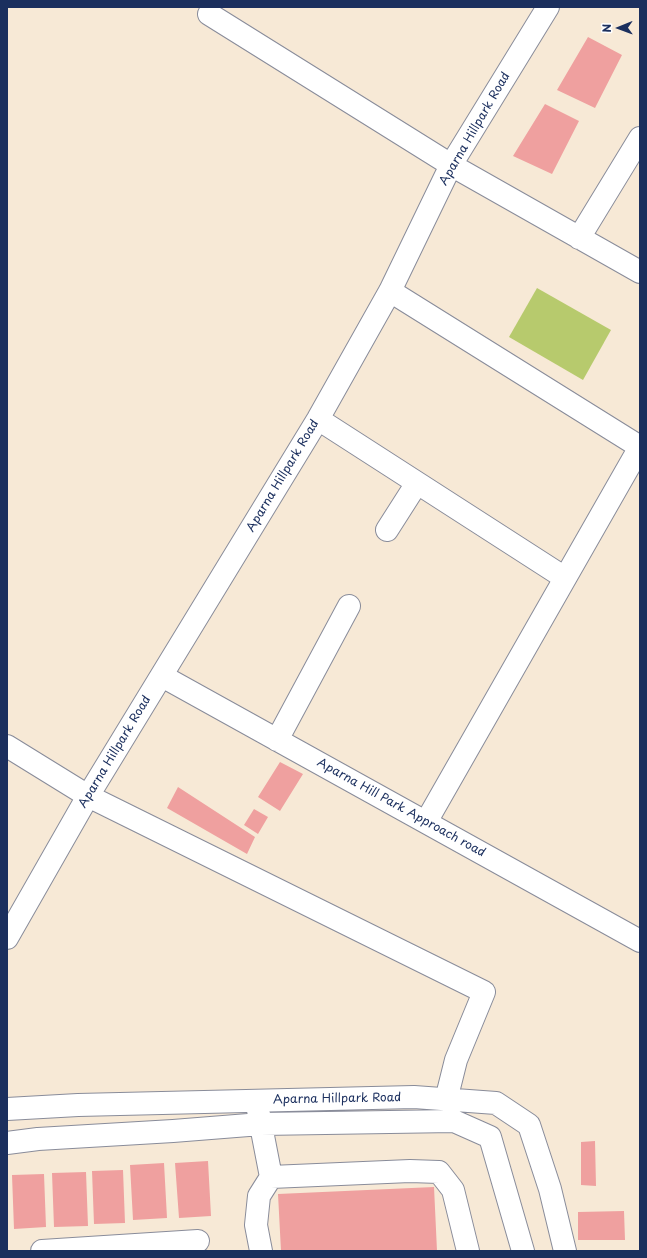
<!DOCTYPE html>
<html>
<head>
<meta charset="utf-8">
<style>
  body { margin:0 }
  #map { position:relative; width:647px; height:1258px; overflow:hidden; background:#f7e9d6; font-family:"Playpen Sans",sans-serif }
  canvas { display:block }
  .frame { position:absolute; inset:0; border:8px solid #1b2f5e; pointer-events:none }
  .north { position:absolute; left:599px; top:8px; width:40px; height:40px; -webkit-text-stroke:3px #fff; paint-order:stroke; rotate:269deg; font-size:11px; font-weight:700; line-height:16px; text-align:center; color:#1b2f5e }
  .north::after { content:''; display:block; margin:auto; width:14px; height:18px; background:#1b2f5e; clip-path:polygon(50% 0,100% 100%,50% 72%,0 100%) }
</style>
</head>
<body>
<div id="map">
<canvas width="647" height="1258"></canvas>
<div class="frame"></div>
<div class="north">N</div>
</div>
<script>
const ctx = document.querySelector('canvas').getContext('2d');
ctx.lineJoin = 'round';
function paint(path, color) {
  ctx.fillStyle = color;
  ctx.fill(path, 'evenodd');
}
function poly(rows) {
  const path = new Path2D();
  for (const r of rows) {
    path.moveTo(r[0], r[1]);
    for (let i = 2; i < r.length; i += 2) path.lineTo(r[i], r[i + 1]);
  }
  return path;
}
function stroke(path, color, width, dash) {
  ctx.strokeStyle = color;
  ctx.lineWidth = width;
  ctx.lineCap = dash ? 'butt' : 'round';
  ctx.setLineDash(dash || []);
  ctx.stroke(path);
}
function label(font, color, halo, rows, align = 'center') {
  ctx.font = font + ' "Playpen Sans",sans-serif';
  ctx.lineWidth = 3;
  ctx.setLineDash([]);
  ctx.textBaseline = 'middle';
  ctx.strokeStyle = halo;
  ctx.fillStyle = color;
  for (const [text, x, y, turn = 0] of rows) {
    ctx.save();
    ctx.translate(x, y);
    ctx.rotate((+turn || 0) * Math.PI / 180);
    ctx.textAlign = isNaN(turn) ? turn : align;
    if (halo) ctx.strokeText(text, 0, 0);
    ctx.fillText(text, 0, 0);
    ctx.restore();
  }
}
paint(poly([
  [537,288,611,330,583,380,509,337]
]), '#b7ca6d');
paint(poly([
  [588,37,622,55,595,108,557,90],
  [545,104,579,121,552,174,513,156],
  [280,762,303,774,280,811,258,797],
  [178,787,255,837,247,854,167,808],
  [254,809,268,817,258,834,244,825],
  [595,1141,596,1186,581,1185,581,1142],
  [208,1161,211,1216,179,1218,175,1163],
  [164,1163,167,1218,133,1220,130,1165],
  [123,1170,125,1223,94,1224,92,1171],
  [86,1172,88,1226,54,1227,52,1173],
  [44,1174,46,1227,14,1229,12,1175],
  [434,1187,437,1251,281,1251,278,1194],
  [624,1211,625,1240,578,1240,578,1212]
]), '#efa09f');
const minor = poly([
  [209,14,451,165,640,272],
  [579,238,640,138],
  [390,291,640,447],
  [318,419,565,578],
  [387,530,417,483],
  [162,676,640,941],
  [277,740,349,606],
  [7,746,88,796,484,992,456,1060,446,1100],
  [426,822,640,447],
  [7,938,88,796,318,419,390,291,451,165,548,7],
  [7,1109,78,1105,414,1097,496,1103,529,1125,550,1189,565,1251],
  [258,1110,271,1177],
  [7,1143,38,1139,173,1131,261,1124,454,1121,490,1137,523,1251],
  [42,1251,198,1241],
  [261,1251,256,1225,259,1196,271,1177,410,1171,439,1172,453,1190,468,1251]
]);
stroke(minor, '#898c9a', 24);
stroke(minor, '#fff', 22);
label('12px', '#1b2f5e', '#fff', [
  ["Aparna Hillpark Road",475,129,-60],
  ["Aparna Hillpark Road",283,476,-59],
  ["Aparna Hillpark Road",115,752,-59],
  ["Aparna Hill Park Approach road",401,808,29],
  ["Aparna Hillpark Road",337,1099,-1]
]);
</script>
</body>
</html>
